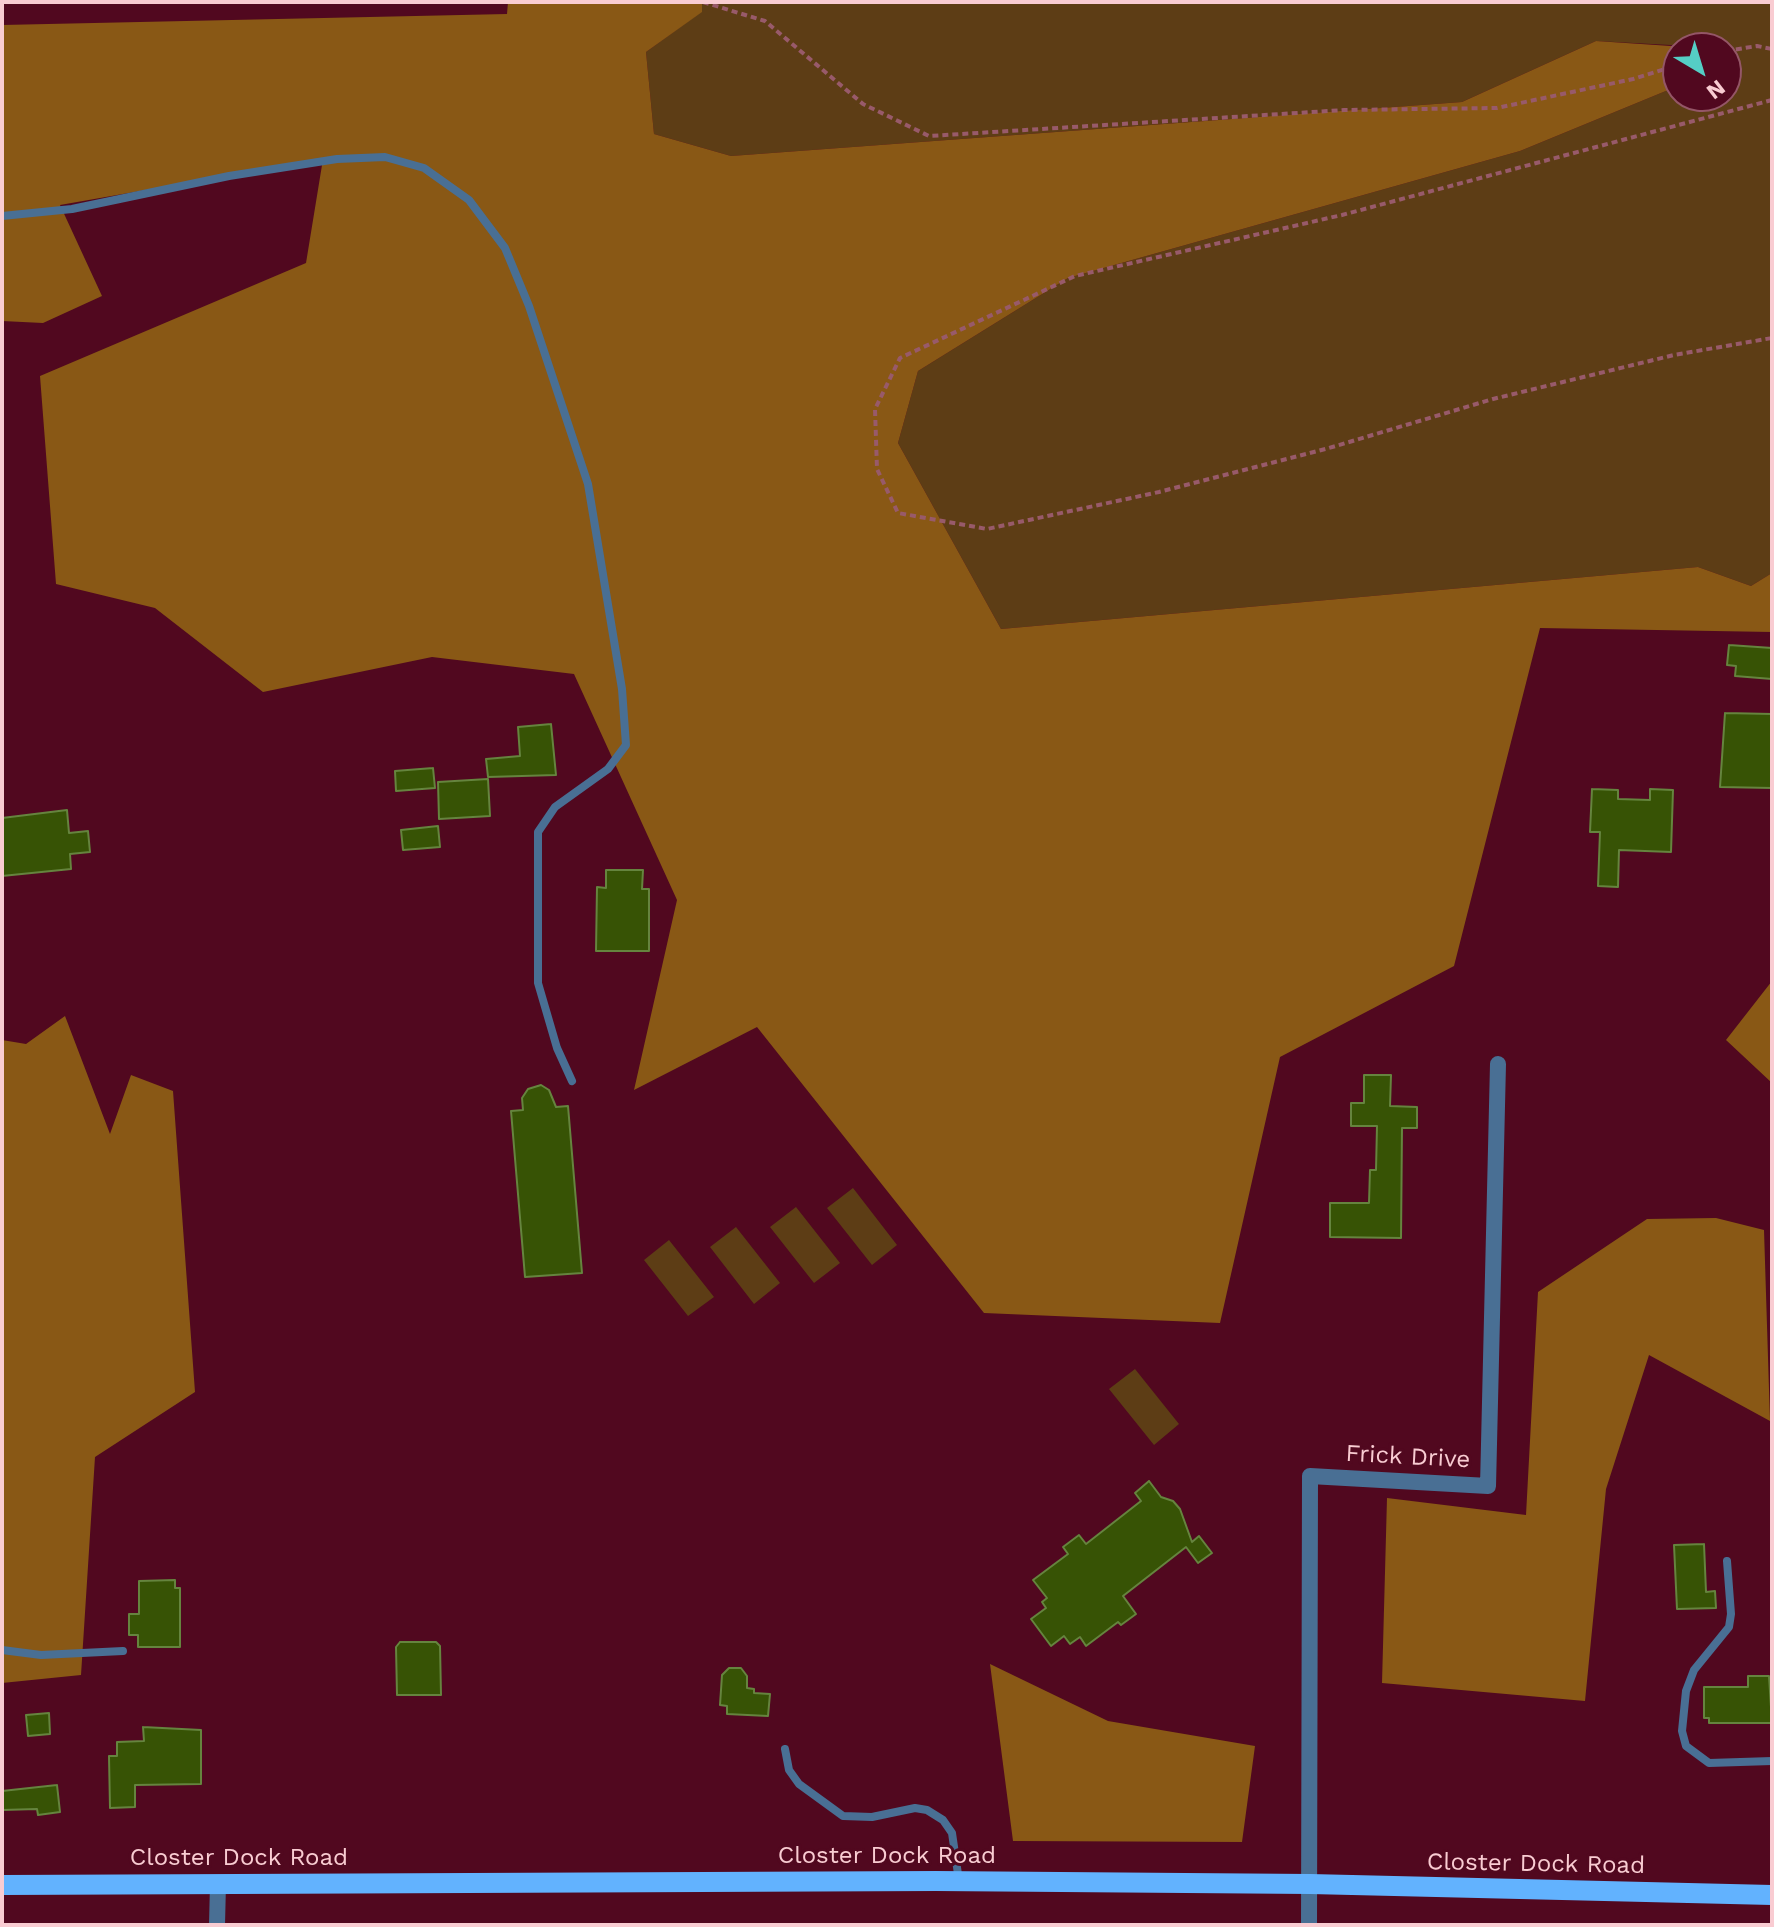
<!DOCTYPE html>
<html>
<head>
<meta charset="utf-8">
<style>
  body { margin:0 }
  #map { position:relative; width:1774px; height:1927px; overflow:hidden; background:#51081f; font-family:"Work Sans",sans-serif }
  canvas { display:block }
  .frame { position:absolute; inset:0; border:4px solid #f9ccd2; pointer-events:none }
  .north { position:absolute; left:1662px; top:32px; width:80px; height:80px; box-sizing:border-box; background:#51081f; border:2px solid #945667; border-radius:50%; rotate:142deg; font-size:22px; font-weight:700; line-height:32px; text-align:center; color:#f9ccd2 }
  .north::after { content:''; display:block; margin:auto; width:28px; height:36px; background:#55cec5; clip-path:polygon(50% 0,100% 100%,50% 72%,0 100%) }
</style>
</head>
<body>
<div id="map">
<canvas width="1774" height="1927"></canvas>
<div class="frame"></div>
<div class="north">N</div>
</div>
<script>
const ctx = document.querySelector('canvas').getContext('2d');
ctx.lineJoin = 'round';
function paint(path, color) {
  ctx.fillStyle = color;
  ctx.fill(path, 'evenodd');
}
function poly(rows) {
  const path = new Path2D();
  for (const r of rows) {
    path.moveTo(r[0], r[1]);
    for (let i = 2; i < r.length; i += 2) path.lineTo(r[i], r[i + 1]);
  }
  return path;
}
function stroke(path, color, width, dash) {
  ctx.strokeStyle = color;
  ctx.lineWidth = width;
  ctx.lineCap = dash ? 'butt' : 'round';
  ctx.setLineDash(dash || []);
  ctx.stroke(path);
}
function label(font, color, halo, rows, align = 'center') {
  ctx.font = font + ' "Work Sans",sans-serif';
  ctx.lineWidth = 6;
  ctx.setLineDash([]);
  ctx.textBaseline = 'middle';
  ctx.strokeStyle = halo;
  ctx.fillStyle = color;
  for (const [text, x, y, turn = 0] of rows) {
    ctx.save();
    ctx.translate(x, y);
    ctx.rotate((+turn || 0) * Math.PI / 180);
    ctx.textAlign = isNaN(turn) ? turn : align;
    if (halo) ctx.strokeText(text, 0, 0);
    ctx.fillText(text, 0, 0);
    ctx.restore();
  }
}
paint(poly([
  [702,2,1772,2,1772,573,1751,586,1698,567,1001,629,898,443,918,371,1068,278,1520,151,1678,86,1678,96,1726,96,1726,48,1596,41,1462,102,731,156,654,134,646,52,701,12],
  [853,1188,897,1245,872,1265,827,1208],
  [796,1207,840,1263,814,1283,770,1227],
  [736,1227,780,1283,754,1304,710,1247],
  [669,1240,714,1297,688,1316,644,1260],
  [1135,1369,1179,1424,1154,1445,1109,1389]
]), '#5d3d15');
paint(poly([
  [508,2,702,2,702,12,646,52,654,134,731,156,1462,102,1596,41,1701,48,1678,48,1678,86,1520,151,1068,278,918,371,898,443,1001,629,1698,567,1751,586,1772,573,1772,632,1540,628,1454,966,1280,1057,1220,1323,984,1313,757,1027,634,1090,677,900,574,674,432,657,263,692,155,608,56,584,40,376,306,263,323,159,60,205,102,296,43,323,2,321,2,25,507,14],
  [1772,981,1772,1083,1726,1040],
  [65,1016,110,1134,131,1075,173,1091,195,1392,95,1457,81,1675,2,1683,2,1040,26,1044],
  [1716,1218,1764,1230,1770,1421,1649,1355,1606,1489,1585,1701,1382,1683,1387,1498,1526,1515,1538,1292,1647,1219],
  [990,1664,1108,1721,1255,1746,1242,1842,1013,1841]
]), '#895815');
const building = poly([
  [1729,645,1772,648,1772,679,1735,676,1736,666,1727,665,1729,645],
  [1725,713,1772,714,1772,788,1720,787,1725,713],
  [551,724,556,775,488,777,486,759,520,756,518,727,551,724],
  [433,768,435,788,396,791,395,771,433,768],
  [488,779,490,816,439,819,438,782,488,779],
  [1592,789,1618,790,1618,799,1650,800,1650,789,1673,790,1671,852,1619,850,1618,887,1598,886,1600,832,1590,832,1592,789],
  [67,810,69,833,88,831,90,852,70,854,71,869,2,876,2,818,67,810],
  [438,826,440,847,403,850,401,830,438,826],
  [606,870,643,870,642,889,649,889,649,951,596,951,597,887,606,888,606,870],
  [1364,1075,1391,1075,1390,1106,1417,1107,1417,1128,1402,1128,1401,1238,1330,1237,1330,1203,1369,1203,1370,1170,1376,1170,1377,1126,1351,1126,1351,1103,1364,1103,1364,1075],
  [541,1085,549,1090,556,1107,568,1106,582,1273,525,1277,511,1111,523,1110,522,1098,528,1089,541,1085],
  [1149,1481,1161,1497,1173,1501,1180,1509,1192,1542,1199,1536,1212,1553,1198,1563,1186,1547,1123,1596,1136,1614,1121,1625,1118,1622,1086,1646,1080,1637,1070,1644,1064,1636,1051,1646,1031,1619,1046,1608,1042,1602,1047,1598,1033,1580,1068,1554,1063,1547,1079,1535,1086,1544,1141,1501,1135,1493,1149,1481],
  [1704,1544,1706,1592,1715,1591,1716,1608,1677,1609,1674,1545,1704,1544],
  [175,1580,175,1588,180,1588,180,1647,138,1647,138,1635,129,1635,129,1614,139,1614,139,1581,175,1580],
  [400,1642,436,1642,440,1646,441,1695,397,1695,396,1647,400,1642],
  [729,1668,741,1668,747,1676,747,1688,754,1689,754,1693,770,1694,768,1716,727,1714,727,1706,720,1705,722,1675,729,1668],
  [1748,1676,1769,1676,1772,1723,1709,1723,1709,1718,1704,1718,1704,1687,1748,1687,1748,1676],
  [49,1713,50,1734,28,1736,26,1715,49,1713],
  [143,1727,201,1730,201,1784,135,1785,135,1807,110,1808,109,1756,117,1756,117,1742,144,1741,143,1727],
  [57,1785,60,1812,38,1815,37,1809,2,1810,2,1791,57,1785]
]);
paint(building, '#375305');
stroke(building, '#65843e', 2);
stroke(poly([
  [703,2,765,21,863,104,929,136,1344,110,1497,108,1633,79,1678,65],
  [1726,51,1757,46,1772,49],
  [1772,100,1342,215,1075,276,900,358,875,409,877,469,898,513,987,529,1159,492,1329,448,1493,399,1674,355,1772,338]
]), '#985a6a', 4, [6, 4]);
stroke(poly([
  [2,216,72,209,229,176,337,159,385,157,424,168,469,200,505,248,529,306,588,484,622,689,626,745,608,769,555,807,538,832,538,983,557,1048,572,1081],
  [1727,1561,1731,1614,1729,1627,1694,1670,1686,1691,1682,1731,1686,1746,1709,1763,1772,1761],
  [2,1650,41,1655,123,1651],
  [785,1749,789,1770,799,1784,843,1816,872,1817,915,1808,927,1810,943,1820,952,1833,959,1881]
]), '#496f94', 8);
stroke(poly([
  [217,1925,218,1884],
  [1309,1925,1310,1476,1488,1486,1498,1064]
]), '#496f94', 16);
stroke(poly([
  [2,1885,936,1881,1310,1884,1772,1895]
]), '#62b2fe', 20);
label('24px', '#f9ccd2', '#51081f', [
  ["Frick Drive",1408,1457,3],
  ["Closter Dock Road",887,1856],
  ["Closter Dock Road",239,1858],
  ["Closter Dock Road",1536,1864,1]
]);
</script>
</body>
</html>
